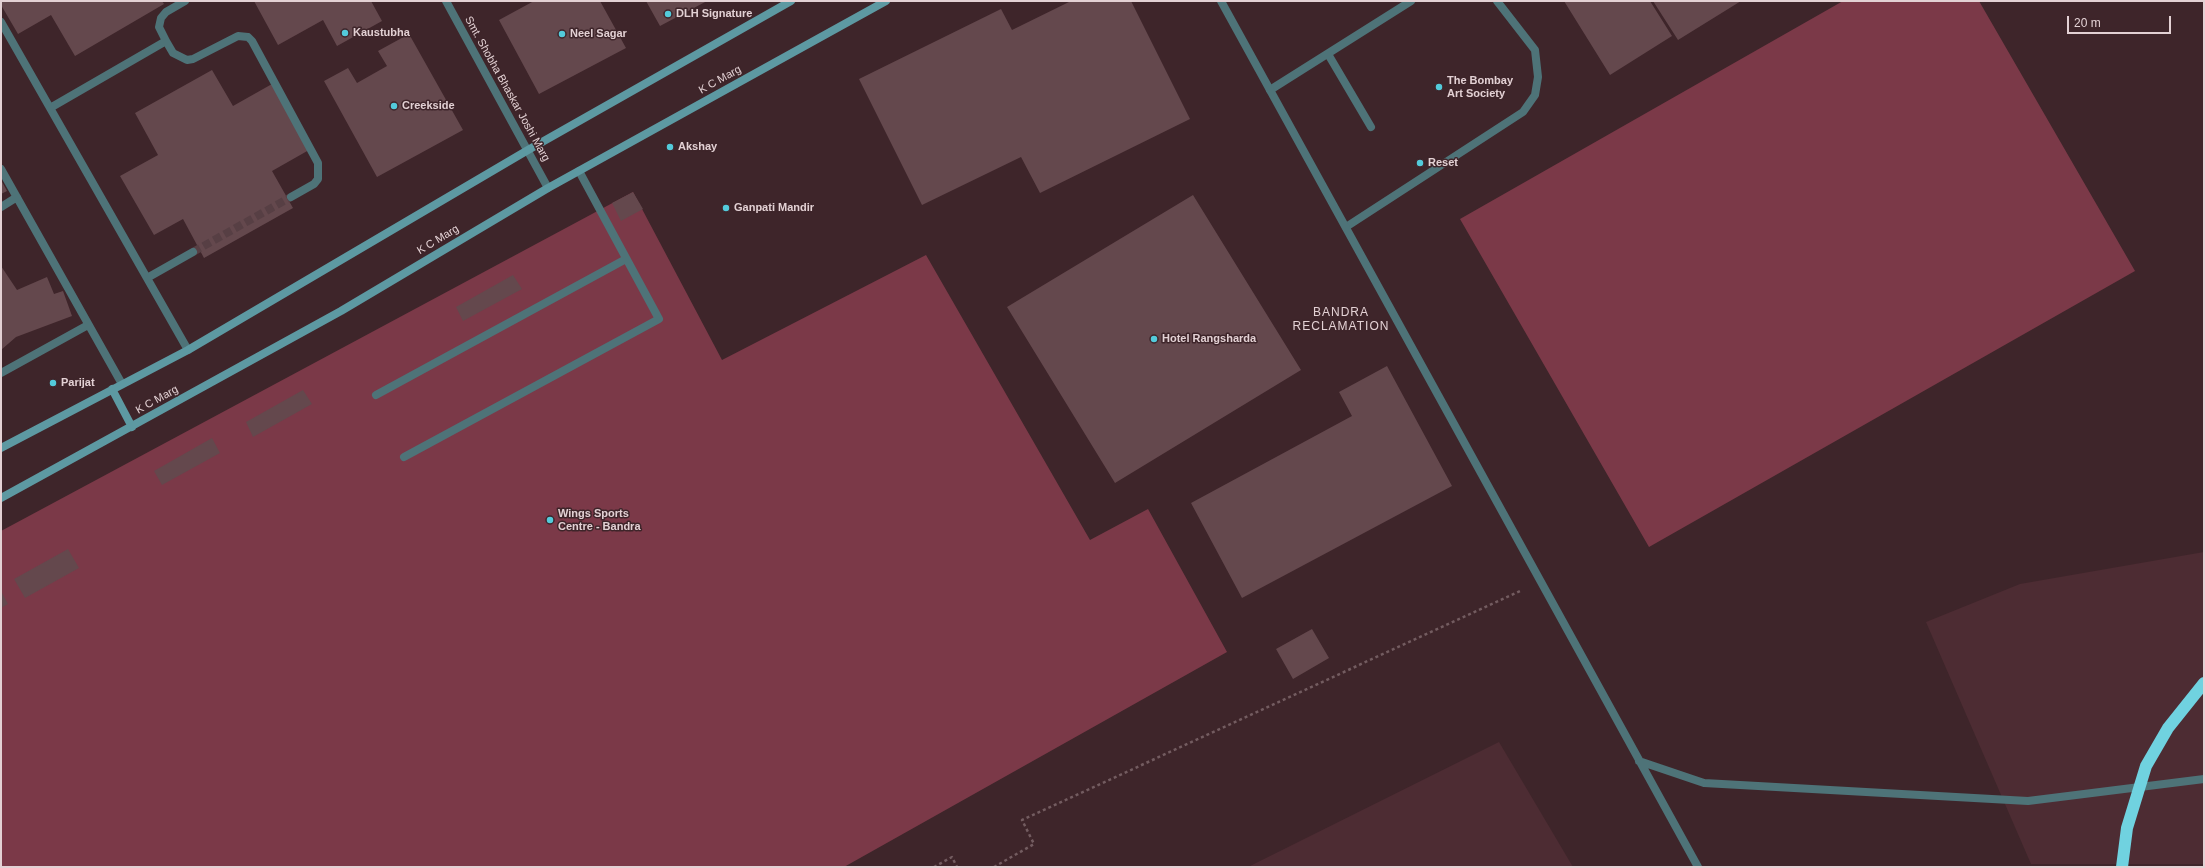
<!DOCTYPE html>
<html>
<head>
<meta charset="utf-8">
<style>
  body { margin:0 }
  #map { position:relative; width:2205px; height:868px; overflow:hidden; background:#3e252a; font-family:Helvetica,sans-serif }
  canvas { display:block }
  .frame { position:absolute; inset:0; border:2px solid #e3d1d4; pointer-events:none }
  .scale { position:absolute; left:2067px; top:16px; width:104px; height:18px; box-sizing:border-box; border:2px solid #e3d1d4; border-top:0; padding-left:5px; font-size:12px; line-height:14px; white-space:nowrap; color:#e3d1d4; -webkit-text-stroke:3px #3e252a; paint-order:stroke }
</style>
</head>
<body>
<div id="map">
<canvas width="2205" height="868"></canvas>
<div class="frame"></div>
<div class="scale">20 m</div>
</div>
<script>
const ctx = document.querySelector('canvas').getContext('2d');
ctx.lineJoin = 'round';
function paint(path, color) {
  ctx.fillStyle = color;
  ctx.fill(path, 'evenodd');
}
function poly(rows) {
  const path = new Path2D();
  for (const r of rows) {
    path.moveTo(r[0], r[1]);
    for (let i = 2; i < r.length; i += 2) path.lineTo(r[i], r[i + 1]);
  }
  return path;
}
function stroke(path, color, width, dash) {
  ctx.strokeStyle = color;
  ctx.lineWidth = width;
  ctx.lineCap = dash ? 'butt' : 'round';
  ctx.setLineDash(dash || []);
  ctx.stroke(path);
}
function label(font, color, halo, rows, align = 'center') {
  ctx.font = font + ' Helvetica,sans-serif';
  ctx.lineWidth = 3;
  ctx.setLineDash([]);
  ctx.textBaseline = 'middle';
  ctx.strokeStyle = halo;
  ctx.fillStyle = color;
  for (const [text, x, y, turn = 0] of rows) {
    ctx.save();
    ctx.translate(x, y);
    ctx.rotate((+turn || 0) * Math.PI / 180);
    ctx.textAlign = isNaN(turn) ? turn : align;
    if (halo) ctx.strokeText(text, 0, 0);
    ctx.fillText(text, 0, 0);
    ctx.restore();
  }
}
paint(poly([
  [2204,552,2204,864,2031,864,1926,622,2020,584],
  [1499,742,1573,867,1248,867]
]), '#4d2c33');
paint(poly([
  [1843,1,1979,1,2135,271,1649,547,1460,219],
  [633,192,722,360,926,255,1090,540,1148,509,1227,652,844,867,1,867,1,531]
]), '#7b3948');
paint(poly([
  [1,1,162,1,164,4,75,56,51,15,18,34,1,5],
  [254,1,371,1,382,21,337,46,323,20,278,45],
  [534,1,600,1,626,48,539,94,499,20],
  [646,1,707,1,660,26],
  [1071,1,1131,1,1190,119,1040,193,1021,157,922,205,859,79,1001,9,1012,30],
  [1564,1,1650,1,1672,36,1610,75],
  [1653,1,1741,1,1678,40],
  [409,34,463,130,377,177,324,81,348,68,357,83,387,66,378,51],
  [212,70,233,106,272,84,309,150,272,171,293,208,204,258,183,219,154,235,120,176,158,155,135,113],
  [1,180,7,191,1,194],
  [633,192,643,209,621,221,612,203],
  [1193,195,1301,370,1115,483,1007,307],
  [1,266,17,290,47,277,54,294,63,291,72,316,16,337,1,350],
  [513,275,522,289,463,321,456,307],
  [1387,366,1452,486,1242,598,1191,503,1352,416,1339,392],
  [303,390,312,404,253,437,246,422],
  [212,438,220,453,162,485,154,471],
  [68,549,79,568,25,598,14,579],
  [1,591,8,604,1,608],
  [1312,629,1329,658,1293,679,1276,649]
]), '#64484d');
stroke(poly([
  [193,252,291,197]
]), '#573f44', 8, [8, 4]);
stroke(poly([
  [934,867,952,857,957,867],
  [994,867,1034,844,1022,820,1520,591]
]), '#735c60', 2.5, [3, 3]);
stroke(poly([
  [1328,54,1371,127],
  [1270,90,1411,1],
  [1346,227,1523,112,1535,95,1538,77,1535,50,1497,1],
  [376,395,626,259],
  [404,457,659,319,579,171]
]), '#4e7378', 8);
stroke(poly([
  [446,1,548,188],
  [1221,1,1698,867],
  [1,22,188,350],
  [166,41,173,53,187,60,193,59,238,36,248,37,252,41,318,163,318,179,314,184,291,197],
  [50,108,166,41,159,27,161,18,166,12,185,1],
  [1,169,122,384],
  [1,207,17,197],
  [147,278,193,252],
  [1,373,88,325],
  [1639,761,1704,783,2028,801,2204,779]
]), '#4e7378', 8);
stroke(poly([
  [112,389,132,427],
  [1,448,188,350,528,150,791,1],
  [1,498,341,311,548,188,886,1]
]), '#5d99a2', 8);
stroke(poly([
  [2122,867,2127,828,2146,766,2168,728,2204,683]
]), '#70d2e0', 12);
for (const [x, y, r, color] of [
  [668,14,4,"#53cbdb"],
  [345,33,4,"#53cbdb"],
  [562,34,4,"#53cbdb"],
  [1439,87,4,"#53cbdb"],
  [394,106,4,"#53cbdb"],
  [670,147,4,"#53cbdb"],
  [1420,163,4,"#53cbdb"],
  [726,208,4,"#53cbdb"],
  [1154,339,4,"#53cbdb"],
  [53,383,4,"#53cbdb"],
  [550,520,4,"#53cbdb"]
]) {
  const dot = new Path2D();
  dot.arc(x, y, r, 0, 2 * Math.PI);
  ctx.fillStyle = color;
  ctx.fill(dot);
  stroke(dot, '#3e252a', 1.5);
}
label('bold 11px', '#e3d1d4', '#3e252a', [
  ["DLH Signature",676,14],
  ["Kaustubha",353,33],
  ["Neel Sagar",570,34],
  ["The Bombay",1447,81],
  ["Art Society",1447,94],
  ["Creekside",402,106],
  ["Akshay",678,147],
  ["Reset",1428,163],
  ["Ganpati Mandir",734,208],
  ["Hotel Rangsharda",1162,339],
  ["Parijat",61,383],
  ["Wings Sports",558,514],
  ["Centre - Bandra",558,527]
], 'left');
label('11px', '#e3d1d4', '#3e252a', [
  ["K C Marg",720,80,-29],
  ["Smt. Shobha Bhaskar Joshi Marg",507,89,61],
  ["K C Marg",438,240,-31],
  ["K C Marg",157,400,-29]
]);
ctx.letterSpacing = '1px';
label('12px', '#e3d1d4', '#3e252a', [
  ["BANDRA",1341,313],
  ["RECLAMATION",1341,327]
]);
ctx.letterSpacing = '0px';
</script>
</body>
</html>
